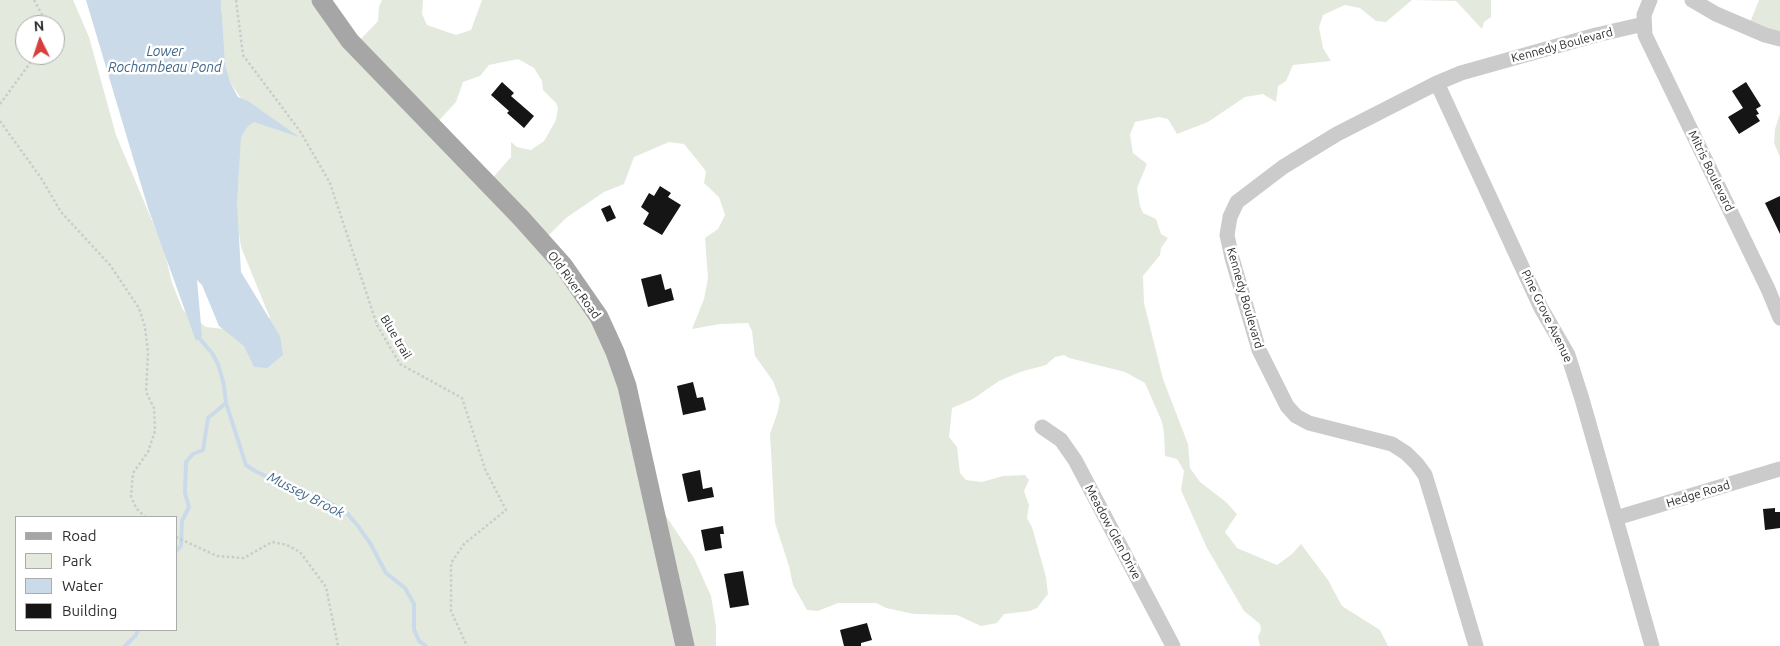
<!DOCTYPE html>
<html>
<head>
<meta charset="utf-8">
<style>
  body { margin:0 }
  #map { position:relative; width:1780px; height:646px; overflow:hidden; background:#fff; font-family:Ubuntu,sans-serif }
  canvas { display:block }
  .legend { position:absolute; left:15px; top:516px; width:162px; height:115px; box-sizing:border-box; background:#fff; border:1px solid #ababab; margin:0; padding:6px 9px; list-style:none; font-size:15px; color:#2e2e2e }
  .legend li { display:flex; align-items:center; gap:10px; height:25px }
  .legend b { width:25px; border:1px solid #ababab }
  .north { position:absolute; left:15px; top:15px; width:50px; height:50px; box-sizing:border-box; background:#fff; border:1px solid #ababab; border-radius:50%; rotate:356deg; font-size:14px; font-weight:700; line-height:20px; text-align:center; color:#2e2e2e }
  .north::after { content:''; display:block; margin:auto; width:18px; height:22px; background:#d73f3e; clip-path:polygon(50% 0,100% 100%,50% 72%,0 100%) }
</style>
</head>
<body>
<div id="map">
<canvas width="1780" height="646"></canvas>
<ul class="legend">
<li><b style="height:6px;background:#a6a6a6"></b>Road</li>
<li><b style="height:14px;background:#e3eadd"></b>Park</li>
<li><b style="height:14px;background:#cadae9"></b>Water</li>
<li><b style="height:14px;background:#151515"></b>Building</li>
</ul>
<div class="north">N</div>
</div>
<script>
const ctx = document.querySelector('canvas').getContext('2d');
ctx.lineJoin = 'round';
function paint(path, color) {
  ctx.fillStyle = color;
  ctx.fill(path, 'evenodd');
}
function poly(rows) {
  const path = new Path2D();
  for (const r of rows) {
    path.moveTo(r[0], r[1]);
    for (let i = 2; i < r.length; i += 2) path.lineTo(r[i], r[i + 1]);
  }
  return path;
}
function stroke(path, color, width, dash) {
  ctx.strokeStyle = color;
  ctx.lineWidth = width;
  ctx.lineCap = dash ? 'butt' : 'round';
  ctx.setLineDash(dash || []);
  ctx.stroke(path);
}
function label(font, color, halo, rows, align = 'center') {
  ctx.font = font + ' Ubuntu,sans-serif';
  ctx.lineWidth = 5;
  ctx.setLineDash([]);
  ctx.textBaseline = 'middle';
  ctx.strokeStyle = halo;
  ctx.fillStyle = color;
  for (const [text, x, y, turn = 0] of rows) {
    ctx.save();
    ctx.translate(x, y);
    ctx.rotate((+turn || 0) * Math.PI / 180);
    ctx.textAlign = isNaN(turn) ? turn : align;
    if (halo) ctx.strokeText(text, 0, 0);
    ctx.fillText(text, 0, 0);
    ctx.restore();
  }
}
paint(poly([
  [0,0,73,0,89,37,116,135,164,249,172,283,183,310,206,327,233,330,270,318,241,247,230,173,229,147,250,112,220,67,222,37,222,8,218,0,321,0,357,43,378,21,379,7,382,0,423,0,422,14,427,25,456,35,471,30,482,0,1491,0,1491,17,1484,22,1482,29,1456,1,1412,0,1386,22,1376,21,1360,8,1345,5,1323,15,1319,27,1323,48,1331,61,1293,65,1286,81,1278,86,1276,102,1263,94,1245,97,1208,122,1177,134,1168,119,1159,117,1135,122,1130,135,1133,153,1147,164,1137,188,1140,206,1143,213,1156,219,1161,234,1168,238,1161,248,1160,255,1143,276,1144,303,1163,379,1188,444,1190,468,1200,482,1226,502,1237,514,1225,532,1237,548,1277,565,1292,554,1301,544,1328,580,1342,606,1380,630,1388,646,1260,646,1258,637,1261,630,1260,624,1244,611,1207,548,1181,490,1184,471,1177,459,1165,456,1164,433,1162,422,1145,383,1125,372,1069,358,1064,355,1055,357,1046,365,1020,372,999,381,973,399,952,408,949,437,957,447,960,473,966,480,982,482,1003,476,1025,475,1029,480,1024,491,1029,505,1027,518,1032,527,1046,577,1048,594,1037,608,1030,611,1004,614,997,623,981,626,957,615,914,614,886,608,876,603,838,603,818,611,807,610,793,585,789,566,775,523,770,434,778,411,780,400,773,381,755,356,752,331,748,323,720,324,692,329,704,299,708,278,705,238,718,229,725,215,719,197,704,183,706,172,702,166,684,144,669,142,634,157,624,184,604,192,566,218,544,240,563,265,626,386,684,646,0,646],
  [25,25,55,25,55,55,25,55],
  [518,59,534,68,542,81,543,90,556,103,558,108,556,120,544,141,531,150,517,147,511,142,511,157,490,181,435,125,456,102,463,82,480,76,489,65],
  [16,517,176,517,176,630,16,630],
  [1759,0,1780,0,1780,43,1747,30],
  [1780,113,1780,157,1774,143,1775,129],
  [660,507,694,558,711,596,716,626,716,646,685,646]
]), '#e3eadd');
paint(poly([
  [86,0,221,0,225,65,230,82,238,97,248,101,299,137,254,122,248,126,241,137,237,202,241,272,280,336,283,355,267,368,254,367,244,346,219,326,202,285,197,280,202,336,196,341,148,208]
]), '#cadae9');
stroke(poly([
  [199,338,212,353,218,364,224,385,226,403,246,465,255,471,287,486,321,498,346,512,358,526,370,543,386,573,405,588,414,604,414,629,419,641,426,646],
  [176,551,181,546,182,521,189,507,185,493,186,462,193,454,203,450,208,418,226,403],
  [125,646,136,635,138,630]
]), '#cadae9', 4);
paint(poly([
  [502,82,514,93,511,96,534,116,524,128,507,113,509,111,491,95],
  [1746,82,1761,106,1756,109,1759,114,1756,115,1760,121,1739,134,1728,117,1743,108,1732,91],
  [660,186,671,193,668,197,681,205,662,235,643,224,649,213,641,207,649,193,654,196],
  [1780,196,1780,234,1765,203],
  [610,205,616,218,607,222,601,209],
  [661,274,665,290,671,288,674,300,648,307,641,279],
  [693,382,697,398,703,397,706,410,683,415,677,386],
  [700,470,703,489,712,487,714,497,688,502,682,474],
  [1775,508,1775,512,1780,512,1780,528,1765,530,1763,509],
  [723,526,724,534,720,534,722,548,705,551,701,530],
  [743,571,749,605,730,608,724,574],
  [867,623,872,640,861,643,861,646,844,646,840,630]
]), '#151515');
stroke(poly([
  [34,0,45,20,44,25],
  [236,0,243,55,300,131,330,183,377,325,400,364,462,398,485,469,506,510,464,544,451,563,451,611,467,646],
  [0,104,36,55],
  [0,121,41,178,61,212,110,265,139,308,145,327,148,353,146,392,154,408,155,431,148,452,133,473,131,496,136,508,145,517],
  [176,537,217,556,244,558,272,542,287,545,300,552,326,587,338,646]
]), '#cbcbcb', 2.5, [2.5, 2.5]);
stroke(poly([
  [1650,0,1644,15,1645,35,1768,289,1780,318],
  [1692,0,1716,14,1765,35,1780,39],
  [1437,83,1541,308,1568,355,1582,399,1652,646],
  [1042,427,1061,440,1075,460,1173,646],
  [1616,518,1780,469],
  [1476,646,1433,501,1425,475,1417,464,1406,453,1392,444,1309,423,1296,416,1287,406,1259,350,1232,258,1227,235,1230,217,1237,202,1283,167,1337,134,1437,83,1461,73,1596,35,1644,24]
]), '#cbcbcb', 15);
stroke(poly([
  [321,0,350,41,521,218,563,265,599,317,615,352,627,386,685,646]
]), '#a6a6a6', 19);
label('12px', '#2e2e2e', '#fff', [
  ["Kennedy Boulevard",1562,45,-15],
  ["Mitris Boulevard",1711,171,64],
  ["Old River Road",574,285,54],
  ["Kennedy Boulevard",1245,298,74],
  ["Pine Grove Avenue",1547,316,64],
  ["Blue trail",396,337,59],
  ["Hedge Road",1698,494,-17],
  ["Meadow Glen Drive",1113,532,62]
]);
label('italic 14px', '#42688a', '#fff', [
  ["Lower",165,51],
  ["Rochambeau Pond",165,67],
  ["Mussey Brook",306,495,27]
]);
</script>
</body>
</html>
